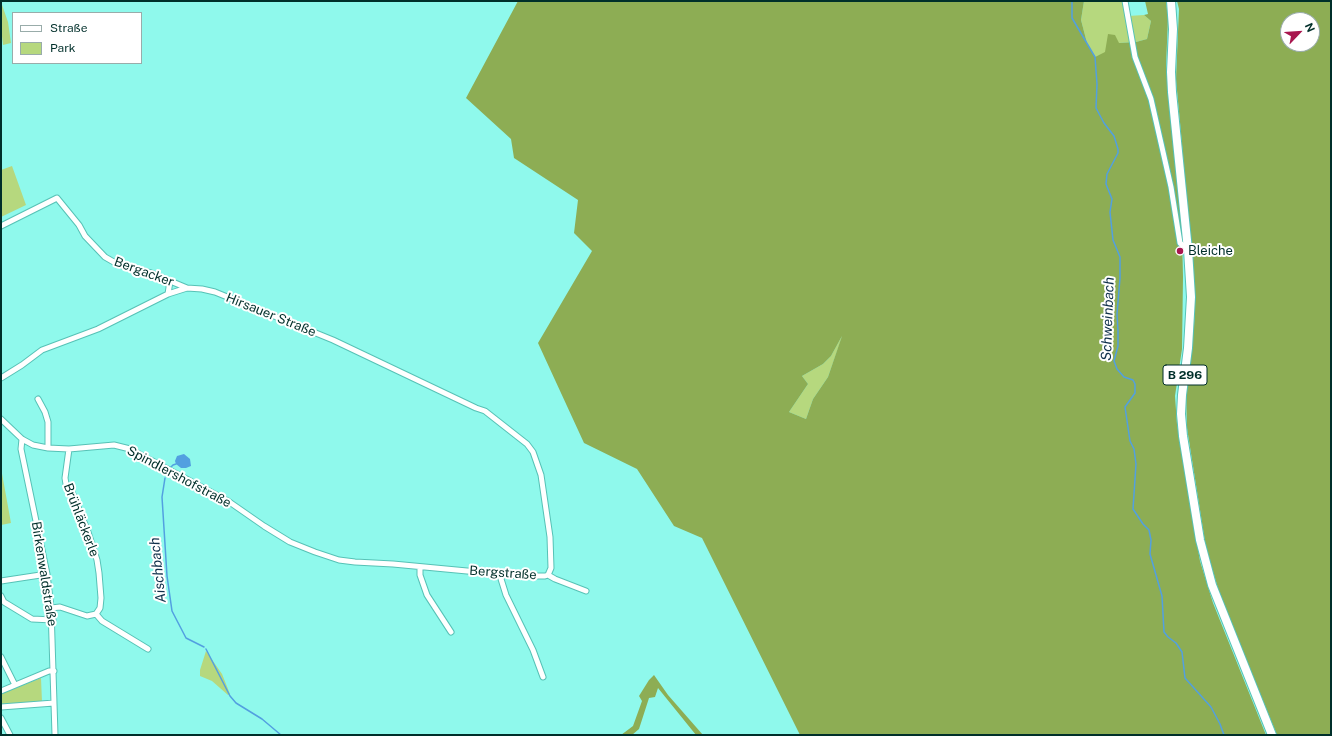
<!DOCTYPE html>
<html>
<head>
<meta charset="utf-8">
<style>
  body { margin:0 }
  #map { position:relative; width:1332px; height:736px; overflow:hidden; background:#8ff9ec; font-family:"Public Sans",sans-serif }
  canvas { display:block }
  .frame { position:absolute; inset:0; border:2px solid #002f2a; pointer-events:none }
  .legend { position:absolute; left:12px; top:12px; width:130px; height:52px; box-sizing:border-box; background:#fff; border:1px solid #99acaa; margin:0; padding:5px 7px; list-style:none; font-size:12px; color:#002f2a }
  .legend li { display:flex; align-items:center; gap:8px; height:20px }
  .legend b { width:20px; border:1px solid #99acaa }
  .north { position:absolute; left:1280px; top:12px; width:40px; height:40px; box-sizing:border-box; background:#fff; border:1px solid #99acaa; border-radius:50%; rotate:65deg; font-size:11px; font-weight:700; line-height:16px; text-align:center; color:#002f2a }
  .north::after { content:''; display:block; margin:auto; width:14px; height:18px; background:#a8164e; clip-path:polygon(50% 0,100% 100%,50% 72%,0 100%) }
</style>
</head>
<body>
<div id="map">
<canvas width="1332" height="736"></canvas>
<div class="frame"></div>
<ul class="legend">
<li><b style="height:5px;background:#fff"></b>Straße</li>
<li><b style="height:11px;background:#b6d87e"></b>Park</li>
</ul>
<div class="north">N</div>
</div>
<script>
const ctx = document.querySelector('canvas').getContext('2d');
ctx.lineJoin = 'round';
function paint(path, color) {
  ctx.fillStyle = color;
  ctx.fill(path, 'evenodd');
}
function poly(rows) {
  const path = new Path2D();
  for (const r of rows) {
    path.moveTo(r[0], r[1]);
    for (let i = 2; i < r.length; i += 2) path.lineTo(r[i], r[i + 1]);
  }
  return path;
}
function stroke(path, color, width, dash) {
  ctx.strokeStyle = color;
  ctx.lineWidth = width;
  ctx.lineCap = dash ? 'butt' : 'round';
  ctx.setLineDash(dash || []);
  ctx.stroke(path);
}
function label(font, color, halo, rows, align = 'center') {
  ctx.font = font + ' "Public Sans",sans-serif';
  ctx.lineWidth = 4;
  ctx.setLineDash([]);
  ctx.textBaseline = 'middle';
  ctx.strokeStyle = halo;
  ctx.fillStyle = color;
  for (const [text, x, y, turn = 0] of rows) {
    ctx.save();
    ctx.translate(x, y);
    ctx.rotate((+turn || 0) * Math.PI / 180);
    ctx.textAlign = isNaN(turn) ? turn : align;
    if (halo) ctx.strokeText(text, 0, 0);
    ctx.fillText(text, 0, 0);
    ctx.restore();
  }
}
paint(poly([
  [1084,1,1125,1,1128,16,1144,15,1151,21,1147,39,1136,42,1119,43,1105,53,1095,57,1087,43,1081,20],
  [1,2,8,22,11,43,3,45,1,28],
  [12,166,26,205,1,217,1,170],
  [843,334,828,377,813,399,806,419,789,412,808,384,802,376,823,364,831,356],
  [1,468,11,523,1,525],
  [206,651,222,674,230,694,228,695,212,681,200,676,200,670],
  [41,678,42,702,1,706,1,694]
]), '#b6d87e');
paint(poly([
  [518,1,1084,1,1081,20,1087,43,1095,57,1105,52,1108,34,1115,35,1119,43,1136,42,1147,39,1151,21,1144,15,1148,14,1145,1,1166,1,1168,19,1166,66,1182,233,1183,277,1182,349,1175,396,1177,424,1200,561,1213,603,1266,735,800,735,702,538,674,526,637,469,584,443,538,343,592,251,574,233,578,200,514,158,511,139,466,98],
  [842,336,828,377,813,399,806,419,789,412,808,384,802,376,823,364,831,356],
  [1177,1,1331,1,1331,735,1277,735,1220,595,1206,548,1187,428,1186,392,1194,326,1195,302,1192,254,1176,79,1179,9],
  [1288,20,1312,20,1312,44,1288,44],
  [654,675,668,695,703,735,696,735,658,688,655,697,649,698,639,729,632,735,621,735,633,726,642,701,639,696,649,680]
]), '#8dad54');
paint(poly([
  [184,454,190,459,191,466,186,468,181,468,176,464,175,461,177,456]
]), '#52a0e0');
stroke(poly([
  [1072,1,1072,18,1095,57,1097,84,1096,108,1104,123,1114,136,1118,149,1118,153,1107,174,1106,184,1112,199,1110,212,1113,240,1120,257,1120,278,1117,314,1118,331,1118,346,1114,361,1117,369,1124,377,1133,380,1135,384,1135,393,1125,407,1130,441,1134,449,1136,464,1133,509,1143,524,1149,530,1151,540,1150,554,1162,596,1164,632,1168,637,1176,643,1182,652,1185,678,1211,707,1220,724,1224,735],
  [170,468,173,465,176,464],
  [165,478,162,497,167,576,172,611,186,638,204,647],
  [206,649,230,696,236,703,262,719,281,735]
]), '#52a0e0', 1.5);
const street = poly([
  [1125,1,1135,57,1151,99,1171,187,1180,243,1188,250],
  [1,226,57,198,79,225,85,236,105,257,119,265,151,273,187,288],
  [168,294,170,281],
  [1,378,22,365,42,350,98,329,168,294,187,288,202,289,215,292,333,340,476,408,485,411,527,444,533,452,541,475,550,537,551,568,548,575,545,576,520,576,393,564,355,562,339,560,315,552,290,542,264,526,228,501,130,449,114,445,69,449,48,448,33,445,22,439,1,419],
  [38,399,45,412,48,422,48,448],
  [22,439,21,449,47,574,51,608,55,735],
  [69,449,65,478,66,484,70,487,88,532,97,560,99,573,101,598,100,608,96,614],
  [420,567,420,575,427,595,451,632],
  [501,575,501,579,506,595,533,650,543,677],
  [548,575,555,579,586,591],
  [1,581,47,574],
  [1,596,4,602,32,619,53,620],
  [51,608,60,607,87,616,96,614],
  [96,614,102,621,148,649],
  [1,657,15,685],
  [1,691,49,671,54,671],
  [1,707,54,703],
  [1,718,10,735]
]);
const primary = poly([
  [1171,1,1173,29,1171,72,1172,92,1188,250,1191,297,1188,348,1182,395,1181,414,1183,436,1200,540,1212,585,1272,735]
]);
stroke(street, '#56c2b6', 7);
stroke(primary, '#56c2b6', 10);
stroke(street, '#fff', 5);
stroke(primary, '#fff', 8);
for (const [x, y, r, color] of [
  [1180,251,4,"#a8164e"]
]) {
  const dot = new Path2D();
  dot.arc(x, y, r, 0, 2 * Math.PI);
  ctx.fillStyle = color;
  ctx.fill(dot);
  stroke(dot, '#fff', 1.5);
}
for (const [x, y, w] of [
  [1185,375,44]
]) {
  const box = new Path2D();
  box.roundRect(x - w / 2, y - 10, w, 20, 3);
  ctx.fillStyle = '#fff';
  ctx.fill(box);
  stroke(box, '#002f2a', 1);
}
label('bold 12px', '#002f2a', null, [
  ["B 296",1185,375]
]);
label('13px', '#002f2a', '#fff', [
  ["Bleiche",1188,251]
], 'left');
label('13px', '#002f2a', '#fff', [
  ["Bergacker",144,272,20],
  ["Hirsauer Straße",271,315,22],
  ["Spindlershofstraße",179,477,28],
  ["Brühläckerle",81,520,69],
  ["Bergstraße",503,573,4],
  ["Birkenwaldstraße",44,574,81]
]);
label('italic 14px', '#10314b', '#fff', [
  ["Schweinbach",1108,319,-88],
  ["Aischbach",158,570,-96]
]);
</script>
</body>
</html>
